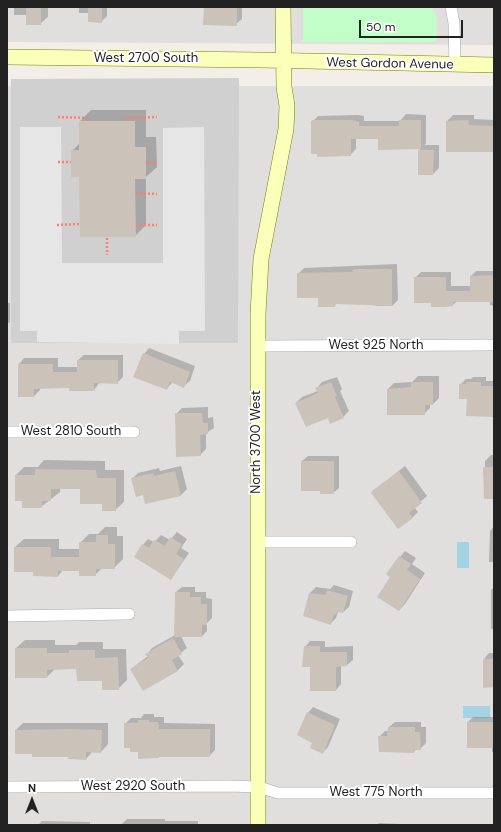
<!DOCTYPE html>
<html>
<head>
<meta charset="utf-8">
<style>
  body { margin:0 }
  #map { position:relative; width:501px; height:832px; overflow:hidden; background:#f3efe8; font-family:"DM Sans",sans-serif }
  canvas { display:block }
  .frame { position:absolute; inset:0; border:8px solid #222; pointer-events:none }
  .north { position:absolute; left:12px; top:780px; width:40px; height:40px; -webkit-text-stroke:3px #fff; paint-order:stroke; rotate:0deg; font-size:11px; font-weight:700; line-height:16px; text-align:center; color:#222 }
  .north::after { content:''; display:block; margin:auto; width:14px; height:18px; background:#222; clip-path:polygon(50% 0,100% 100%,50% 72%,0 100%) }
  .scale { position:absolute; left:359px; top:20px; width:104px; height:18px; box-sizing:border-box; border:2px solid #222; border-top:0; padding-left:5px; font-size:12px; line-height:14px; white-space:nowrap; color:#222; -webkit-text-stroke:3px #fff; paint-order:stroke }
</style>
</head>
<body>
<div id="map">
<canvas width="501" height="832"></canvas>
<div class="frame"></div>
<div class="north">N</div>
<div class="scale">50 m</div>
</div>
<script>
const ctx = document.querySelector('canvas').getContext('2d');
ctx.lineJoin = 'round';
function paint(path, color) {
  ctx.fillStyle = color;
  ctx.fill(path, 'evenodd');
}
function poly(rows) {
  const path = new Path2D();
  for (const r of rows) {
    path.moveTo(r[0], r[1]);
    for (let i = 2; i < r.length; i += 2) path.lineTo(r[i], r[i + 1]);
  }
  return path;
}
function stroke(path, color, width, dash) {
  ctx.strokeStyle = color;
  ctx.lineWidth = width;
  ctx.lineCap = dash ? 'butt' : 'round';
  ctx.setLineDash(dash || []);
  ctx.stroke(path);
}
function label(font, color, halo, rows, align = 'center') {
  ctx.font = font + ' "DM Sans",sans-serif';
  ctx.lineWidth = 4;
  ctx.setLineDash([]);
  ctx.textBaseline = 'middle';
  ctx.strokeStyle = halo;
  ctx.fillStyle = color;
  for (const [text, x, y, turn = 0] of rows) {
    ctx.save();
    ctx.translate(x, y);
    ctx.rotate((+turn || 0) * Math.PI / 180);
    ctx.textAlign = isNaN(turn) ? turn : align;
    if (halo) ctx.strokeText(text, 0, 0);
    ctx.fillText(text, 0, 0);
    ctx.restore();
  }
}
paint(poly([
  [7,7,494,7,494,45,7,42],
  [7,86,494,86,494,825,7,825]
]), '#e0dfde');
paint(poly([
  [239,78,238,343,11,343,11,79]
]), '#d0d0d0');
paint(poly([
  [303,7,432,7,437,19,436,42,303,42]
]), '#c2ffc8');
paint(poly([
  [20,127,61,127,62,263,163,263,163,128,204,127,205,331,179,331,179,344,37,342,37,331,20,331]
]), '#e6e6e6');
paint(poly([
  [457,542,469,542,469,568,457,568],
  [463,706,490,706,490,718,463,718]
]), '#a4d4e4');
paint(poly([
  [14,7,48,7,48,17,40,24,27,15,14,15],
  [79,7,107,7,107,16,101,22,89,13,79,13],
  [205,7,242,7,242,19,236,24],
  [91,110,146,110,146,137,156,137,157,167,146,177,146,225,135,236,80,176,72,151,80,143,80,121],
  [406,114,426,115,426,143,425,145,439,145,439,168,433,174,419,150,421,148,379,138,356,138,356,149,350,155,312,122,318,116,358,115,364,116,364,121,400,121],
  [453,115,474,115,474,119,494,120,494,149,493,151,447,121],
  [397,264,398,300,392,306,377,306,298,274,304,268],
  [476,271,494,271,494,306,490,305,490,301,457,301,453,305,432,302,415,278,421,272,451,272,451,286,471,286,471,276],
  [7,303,10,303,10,322,7,324],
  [149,348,195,366,190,381,184,386,173,382,166,389,144,354],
  [84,355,123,355,123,377,117,383,100,382,94,390,70,387,40,388,40,390,34,396,19,364,24,358,58,358,58,367,78,367,78,360],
  [418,376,439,376,439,398,433,404,430,404,430,408,424,414,388,389,394,383,412,382],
  [337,377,342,389,340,391,349,411,343,417,328,416,296,403,302,397,318,391,317,388,322,382],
  [473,377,486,377,486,381,494,381,494,416,468,398,460,385,466,379,471,379],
  [208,407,208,418,213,417,214,428,206,433,206,449,200,455,176,414,182,408],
  [491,455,494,455,494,498,485,498,485,461],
  [308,456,339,456,339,488,333,493,302,461],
  [44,460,105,461,105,470,124,470,124,502,115,510,81,488,60,488,60,492,41,507,23,500,16,475,24,467,38,467],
  [181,466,187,489,181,495,146,502,144,494,132,479,138,473,159,468,160,471],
  [405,466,427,496,414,507,418,512,412,518,373,491],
  [494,526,494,562,489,562,490,531],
  [105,527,117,527,117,536,123,536,123,559,114,568,102,568,95,575,80,570,63,570,58,576,34,571,15,547,24,539,59,539,59,549,80,549,80,543,89,534,98,534],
  [177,532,187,539,181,548,189,553,171,579,143,545,148,539,154,542,161,535,170,540],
  [405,551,416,558,412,564,425,573,405,604,399,610,391,577,400,557],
  [334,585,353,591,349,607,343,612,338,612,336,618,330,624,304,615,310,593,316,587,330,589],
  [182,587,195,587,195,592,206,592,206,598,212,599,212,618,207,623,207,631,202,636,181,636,187,648,178,655,184,664,178,670,143,690,131,669,148,656,147,654,152,648,175,635,176,592],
  [494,587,494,629,491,629,491,590],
  [25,640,55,640,55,645,76,645,79,642,103,642,103,649,126,649,127,680,118,689,103,680,77,668,55,669,47,677,16,648],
  [310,641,325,641,325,647,353,646,353,660,347,665,341,665,341,684,336,690,311,666,305,647],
  [489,653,494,653,494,686,484,659],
  [313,707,340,719,328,747,323,752,308,713],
  [144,714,154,714,154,717,164,717,164,723,215,724,215,750,209,756,139,751,125,724,131,718,141,718],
  [473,717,494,717,494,752,492,752,492,747,468,722],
  [395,722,421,722,421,727,426,727,426,743,420,749,416,749,414,752,379,737,385,731,389,731,389,727],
  [23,723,108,723,108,744,101,752,93,751,86,759,69,756,16,730],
  [127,819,165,819,165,821,198,821,198,825,121,825],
  [42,821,90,822,90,825,38,825],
  [379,823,401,824,402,825,377,825],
  [450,824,463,824,463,825,449,825]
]), '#0003');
paint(poly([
  [26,7,41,7,41,25,26,25],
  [88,7,102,7,102,23,88,22],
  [204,7,237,8,237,26,203,25],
  [313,120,352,120,359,122,359,126,399,126,399,120,421,120,421,149,378,150,378,139,351,139,351,156,317,157,317,154,311,154,311,121],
  [468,120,469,125,493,126,493,152,446,152,446,121],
  [79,121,135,121,135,147,146,147,146,179,135,179,136,237,80,237,79,177,71,177,71,150,79,150],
  [418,150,434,150,433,175,418,175],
  [359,269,392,269,392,306,336,304,335,307,318,307,318,298,297,298,297,273,353,272,352,270],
  [494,275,494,302,453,302,453,306,445,307,431,307,431,303,414,303,414,277,446,277,446,291,470,291,470,276],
  [143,353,190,372,184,388,170,382,167,390,133,377],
  [77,360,118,360,118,384,94,383,94,391,69,391,69,388,34,389,34,397,18,397,18,364,53,364,53,372,77,372],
  [331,382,337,396,335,397,344,418,330,424,328,418,306,427,295,403,318,393,315,388],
  [411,382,433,382,433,405,425,405,425,415,387,415,387,389,411,387],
  [466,382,481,382,481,386,494,386,494,417,466,416,467,399,459,399,459,384,466,384],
  [175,413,202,413,203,423,208,423,208,434,200,435,201,456,176,457],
  [301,461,334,461,334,494,320,494,320,491,301,491],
  [483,467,494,467,494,499,484,499],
  [35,469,96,470,97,478,116,478,116,511,102,511,102,504,80,504,80,489,51,489,51,501,42,501,42,508,22,508,22,501,15,501,15,475,35,475],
  [175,471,181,496,145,504,143,495,136,497,131,478,153,473,154,476],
  [399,471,422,503,409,513,413,518,398,529,371,493,373,490],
  [96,535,108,535,108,544,115,544,115,569,96,569,96,576,79,576,79,571,58,571,58,577,33,576,33,572,14,572,14,547,51,547,51,557,79,557,79,542,96,542],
  [170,537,182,544,176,554,184,559,171,580,134,557,142,544,149,548,154,540,165,546],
  [399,556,411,564,407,570,420,579,399,611,377,597,390,577,386,574],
  [327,590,348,596,343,613,337,612,336,615,334,614,331,625,303,616,309,593,326,595],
  [175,592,190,592,190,597,201,597,201,604,207,604,207,625,202,625,202,637,174,637],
  [173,638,182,654,172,660,178,671,143,691,130,669,148,658,145,654],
  [304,646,320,646,320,652,347,652,347,666,336,667,336,691,310,691,310,667,302,667],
  [15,648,47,648,47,653,69,653,69,650,95,650,95,658,118,657,119,690,102,690,102,681,77,681,76,669,47,670,47,678,15,678],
  [483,659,494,659,494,687,483,688],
  [307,712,335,725,323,754,310,748,312,743,297,735],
  [138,720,149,720,149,722,158,722,159,729,210,729,210,757,159,757,159,758,138,759,138,752,130,752,130,748,124,748,124,723,138,723],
  [467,722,494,722,494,748,467,748],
  [388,727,415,727,415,732,420,732,421,750,414,750,414,753,379,752,378,736,387,736],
  [69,729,102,730,101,753,86,752,86,760,68,759,68,757,32,757,32,754,15,754,15,730]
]), '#cbc2ba');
const street = poly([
  [451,7,454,23,455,65],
  [258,346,494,345],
  [7,432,134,432],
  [257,542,351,542],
  [7,616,129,614],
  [7,787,229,786,259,787,278,793,494,793]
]);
const secondary = poly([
  [7,57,261,60,494,65],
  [258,825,258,314,261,259,286,129,287,106,284,87,283,7]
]);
stroke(street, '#a9a9a9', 12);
stroke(secondary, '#718100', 16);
stroke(poly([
  [58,117,90,118],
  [124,118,157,117],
  [58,162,71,162],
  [146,163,157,163],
  [136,193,157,194],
  [57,225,80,224],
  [136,225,157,225],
  [107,238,107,255]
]), '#ff7e6c', 2.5, [2, 2]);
stroke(street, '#fff', 11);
stroke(secondary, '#faffb9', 15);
label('13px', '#222', '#fff', [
  ["West 2700 South",146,59],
  ["West Gordon Avenue",390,64,1],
  ["West 925 North",376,346],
  ["West 2810 South",71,432],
  ["North 3700 West",257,442,-90],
  ["West 2920 South",133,787],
  ["West 775 North",376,793]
]);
</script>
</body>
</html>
